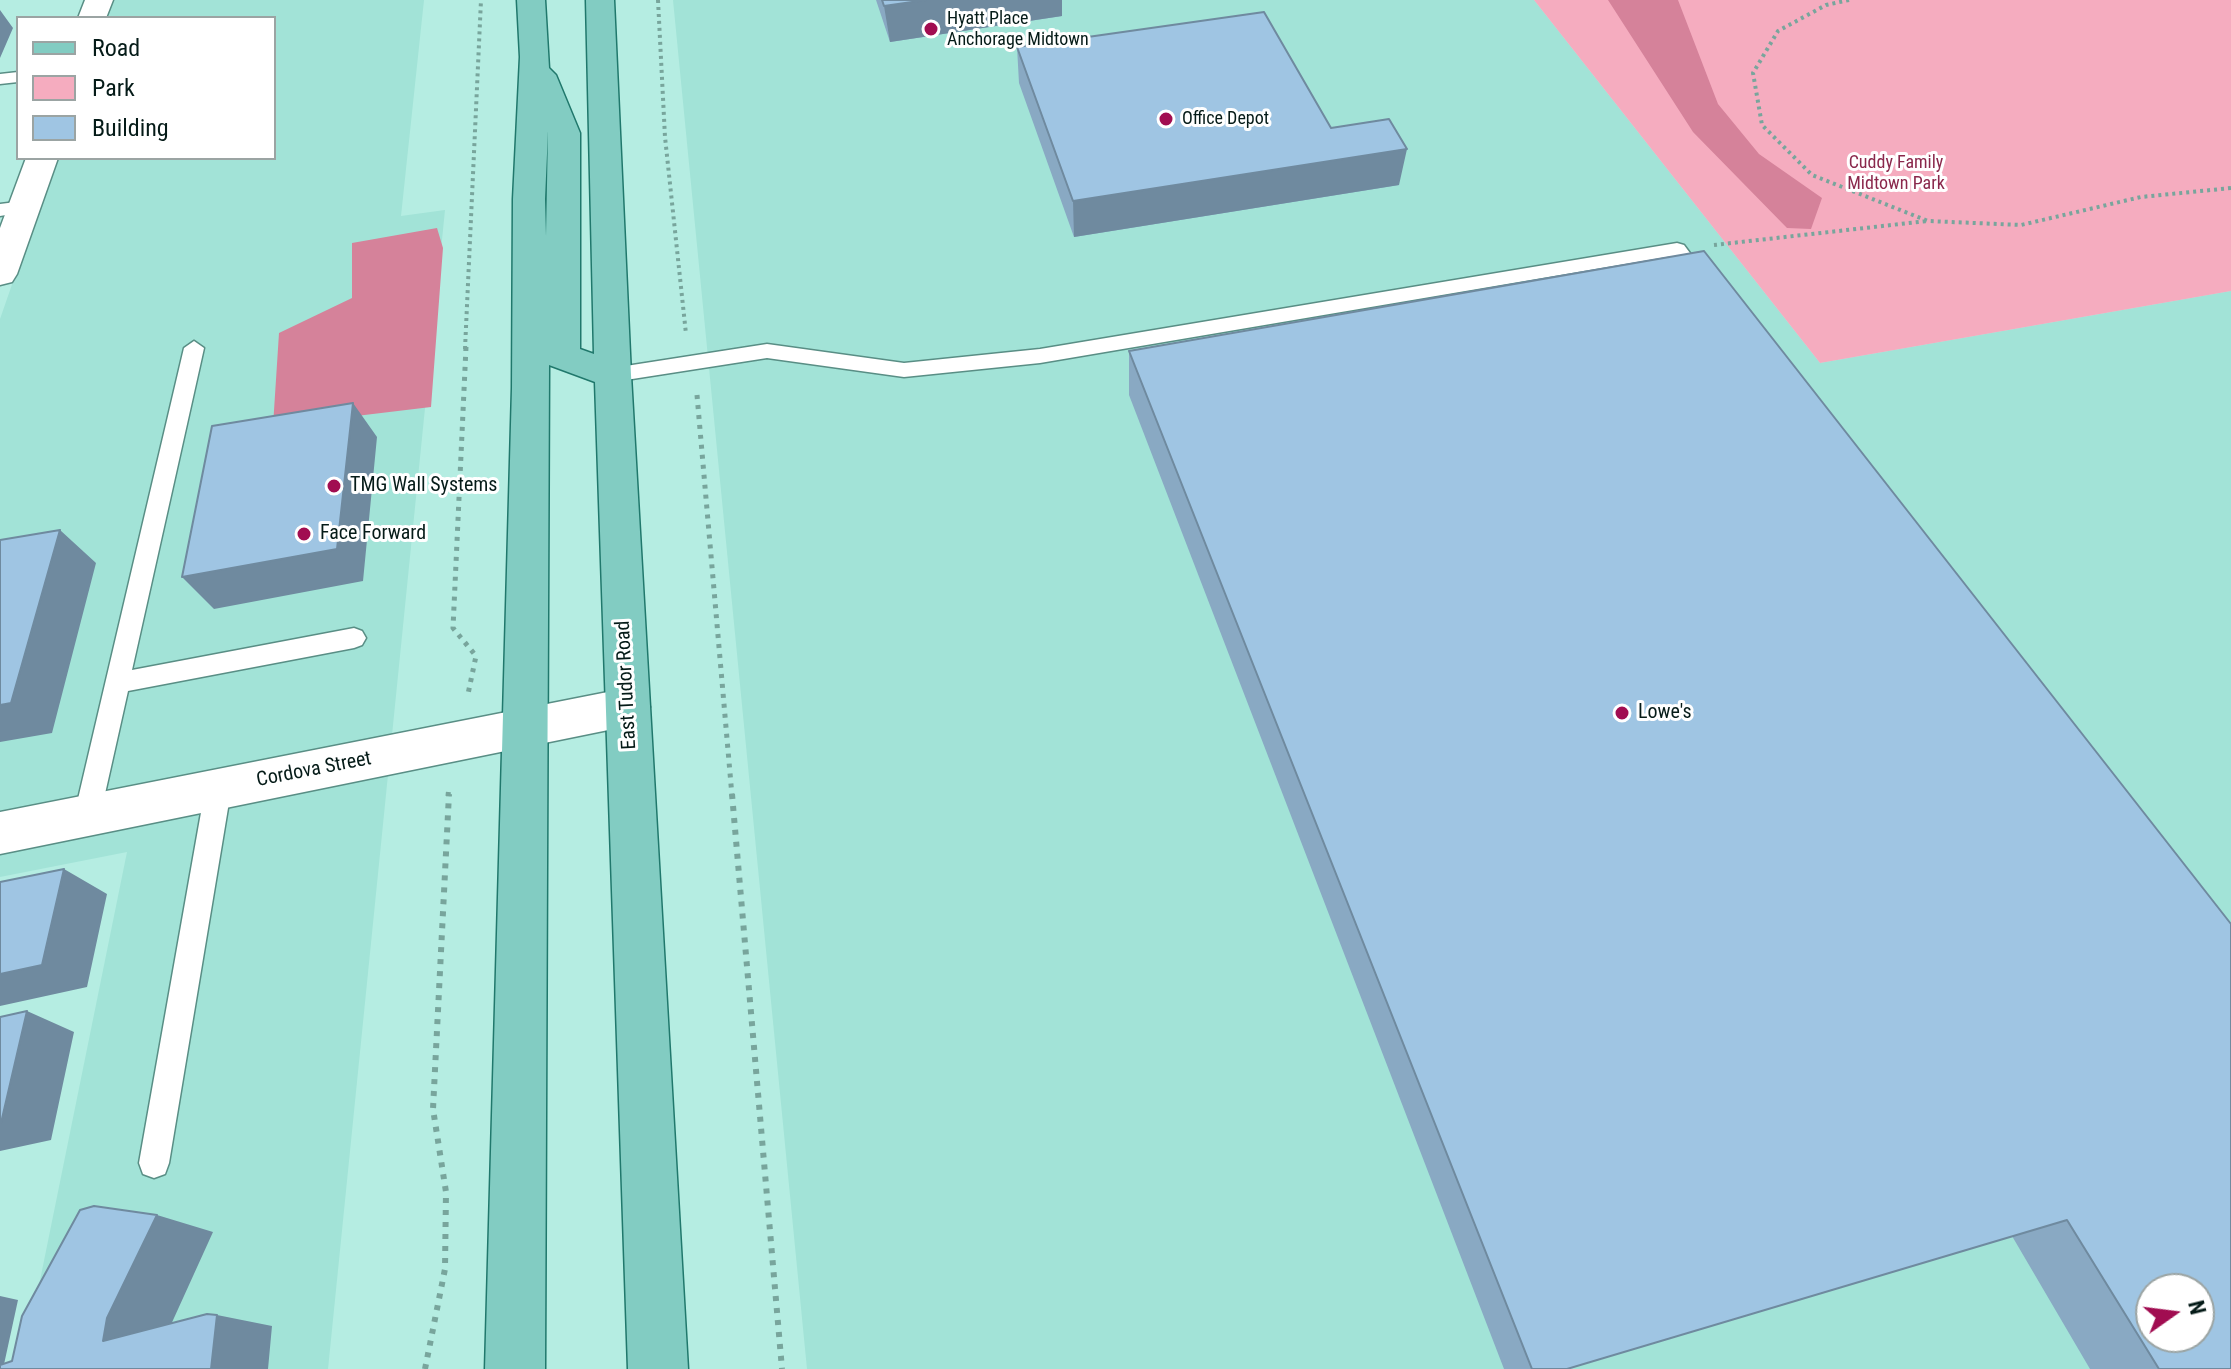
<!DOCTYPE html>
<html>
<head>
<meta charset="utf-8">
<style>
  body { margin:0 }
  #map { position:relative; width:2231px; height:1369px; overflow:hidden; background:#b5ede2; font-family:"Roboto Condensed",sans-serif }
  canvas { display:block }
  .legend { position:absolute; left:16px; top:16px; width:260px; height:144px; box-sizing:border-box; background:#fff; border:2px solid #9ba4a3; margin:0; padding:10px 14px; list-style:none; font-size:24px; color:#051b18 }
  .legend li { display:flex; align-items:center; gap:16px; height:40px }
  .legend b { width:40px; border:2px solid #9ba4a3 }
  .north { position:absolute; left:2135px; top:1273px; width:80px; height:80px; box-sizing:border-box; background:#fff; border:2px solid #9ba4a3; border-radius:50%; rotate:76deg; font-size:22px; font-weight:700; line-height:32px; text-align:center; color:#051b18 }
  .north::after { content:''; display:block; margin:auto; width:28px; height:36px; background:#a10d51; clip-path:polygon(50% 0,100% 100%,50% 72%,0 100%) }
</style>
</head>
<body>
<div id="map">
<canvas width="2231" height="1369"></canvas>
<ul class="legend">
<li><b style="height:10px;background:#82ccc2"></b>Road</li>
<li><b style="height:22px;background:#f5acbf"></b>Park</li>
<li><b style="height:22px;background:#9fc5e3"></b>Building</li>
</ul>
<div class="north">N</div>
</div>
<script>
const ctx = document.querySelector('canvas').getContext('2d');
ctx.lineJoin = 'round';
function paint(path, color) {
  ctx.fillStyle = color;
  ctx.fill(path, 'evenodd');
}
function poly(rows) {
  const path = new Path2D();
  for (const r of rows) {
    path.moveTo(r[0], r[1]);
    for (let i = 2; i < r.length; i += 2) path.lineTo(r[i], r[i + 1]);
  }
  return path;
}
function stroke(path, color, width, dash) {
  ctx.strokeStyle = color;
  ctx.lineWidth = width;
  ctx.lineCap = dash ? 'butt' : 'round';
  ctx.setLineDash(dash || []);
  ctx.stroke(path);
}
function label(font, color, halo, rows, align = 'center') {
  ctx.font = font + ' "Roboto Condensed",sans-serif';
  ctx.lineWidth = 6;
  ctx.setLineDash([]);
  ctx.textBaseline = 'middle';
  ctx.strokeStyle = halo;
  ctx.fillStyle = color;
  for (const [text, x, y, turn = 0] of rows) {
    ctx.save();
    ctx.translate(x, y);
    ctx.rotate((+turn || 0) * Math.PI / 180);
    ctx.textAlign = isNaN(turn) ? turn : align;
    if (halo) ctx.strokeText(text, 0, 0);
    ctx.fillText(text, 0, 0);
    ctx.restore();
  }
}
paint(poly([
  [110,0,424,0,401,216,445,210,328,1369,22,1369,127,852,0,877,0,319,56,158,274,158,274,18,104,18],
  [673,0,1534,0,1820,363,2231,291,2231,1369,807,1369],
  [2151,1289,2199,1289,2199,1337,2151,1337]
]), '#a2e3d7');
paint(poly([
  [1534,0,2231,0,2231,291,1820,363]
]), '#f5acbf');
paint(poly([
  [1608,0,1678,0,1718,104,1759,154,1822,198,1811,229,1787,228,1693,132],
  [437,228,443,248,431,407,273,426,279,333,352,298,352,243]
]), '#d5829a');
const lane = poly([
  [18,72,18,82,0,84,0,74,18,72],
  [24,201,30,203,33,207,30,211,0,216,0,204,24,201],
  [1677,243,1684,245,1707,276,1709,280,1707,284,1693,284,1672,256,1040,363,904,377,767,358,613,382,603,375,613,368,767,344,904,363,1040,349,1677,243],
  [194,341,204,348,132,670,354,628,362,631,366,638,362,645,354,648,128,691,100,816,96,824,87,827,78,824,74,816,184,348,194,341],
  [218,779,227,782,231,790,169,1163,165,1174,154,1178,143,1174,139,1163,205,790,209,782,218,779]
]);
const street = poly([
  [85,0,113,0,106,18,78,18,85,0],
  [26,158,58,158,17,274,12,282,0,285,0,228,26,158],
  [628,688,644,694,650,707,644,720,628,726,0,854,0,812,628,688]
]);
const primary = poly([
  [517,0,545,0,549,68,556,75,580,133,580,349,594,354,586,0,614,0,631,375,688,1369,628,1369,595,382,549,365,545,1369,485,1369,512,388,513,199,520,57,517,0],
  [548,131,548,133,546,236,545,199,548,131]
]);
stroke(lane, '#598e85', 3);
stroke(street, '#598e85', 3);
stroke(primary, '#20786c', 3);
stroke(poly([
  [658,0,665,137,686,334],
  [1849,0,1826,5,1778,31,1753,73,1762,125,1812,175,1928,221,2021,225,2141,197,2231,188],
  [1714,245,1927,221],
  [465,349,481,0]
]), '#78a59c', 4, [3, 4]);
stroke(poly([
  [466,347,453,628,476,656,468,694],
  [697,395,732,796],
  [448,796,449,786]
]), '#78a59c', 5, [4, 6]);
stroke(poly([
  [732,794,782,1369],
  [425,1369,445,1269,446,1192,433,1109,449,794]
]), '#78a59c', 6, [5, 7]);
paint(lane, '#fff');
paint(street, '#fff');
paint(primary, '#82ccc2');
paint(poly([
  [876,0,1062,0,1062,16,890,42],
  [1017,47,1331,128,1399,185,1074,237,1019,83],
  [1129,351,2231,1369,2090,1369,2012,1236,1567,1369,1504,1369,1129,395]
]), '#89a9c3');
paint(poly([
  [926,0,1062,0,1062,16,890,42,884,6],
  [0,10,13,28,0,58],
  [1407,149,1399,185,1074,237,1073,201],
  [353,403,377,437,363,581,214,609,182,577],
  [60,530,96,563,52,733,0,742,0,705],
  [64,869,107,894,87,987,0,1006,0,974],
  [27,1011,74,1032,51,1140,0,1151,0,1123],
  [157,1215,213,1232,169,1329,103,1341,107,1318],
  [0,1296,18,1300,3,1369,0,1369],
  [217,1315,272,1326,268,1369,211,1369]
]), '#6f8a9f');
const building = poly([
  [882,0,926,0,884,6,882,0],
  [1264,12,1331,128,1389,119,1407,149,1073,201,1017,47,1264,12],
  [1704,251,2231,924,2231,1369,2159,1369,2067,1220,1567,1369,1532,1369,1129,351,1704,251],
  [2151,1289,2199,1289,2199,1337,2151,1337,2151,1289],
  [353,403,337,549,182,577,212,426,353,403],
  [60,530,11,703,0,705,0,540,60,530],
  [64,869,42,965,0,974,0,882,64,869],
  [27,1011,1,1123,0,1123,0,1017,27,1011],
  [94,1206,157,1215,107,1318,103,1341,207,1314,217,1315,211,1369,0,1369,0,1365,12,1361,22,1316,80,1210,94,1206]
]);
paint(building, '#9fc5e3');
stroke(building, '#6f8a9f', 2);
for (const [x, y, r, color] of [
  [931,29,8,"#a10d51"],
  [1166,119,8,"#a10d51"],
  [334,486,8,"#a10d51"],
  [304,534,8,"#a10d51"],
  [1622,713,8,"#a10d51"]
]) {
  const dot = new Path2D();
  dot.arc(x, y, r, 0, 2 * Math.PI);
  ctx.fillStyle = color;
  ctx.fill(dot);
  stroke(dot, '#fff', 3);
}
label('18px', '#051b18', '#fff', [
  ["Hyatt Place",947,19],
  ["Anchorage Midtown",947,40],
  ["Office Depot",1182,119]
], 'left');
label('18px', '#8a284c', '#fff', [
  ["Cuddy Family",1896,163],
  ["Midtown Park",1896,184]
]);
label('20px', '#051b18', '#fff', [
  ["TMG Wall Systems",350,486],
  ["Face Forward",320,534],
  ["Lowe's",1638,713]
], 'left');
label('20px', '#051b18', '#fff', [
  ["East Tudor Road",627,685,-93],
  ["Cordova Street",314,770,-11]
]);
</script>
</body>
</html>
